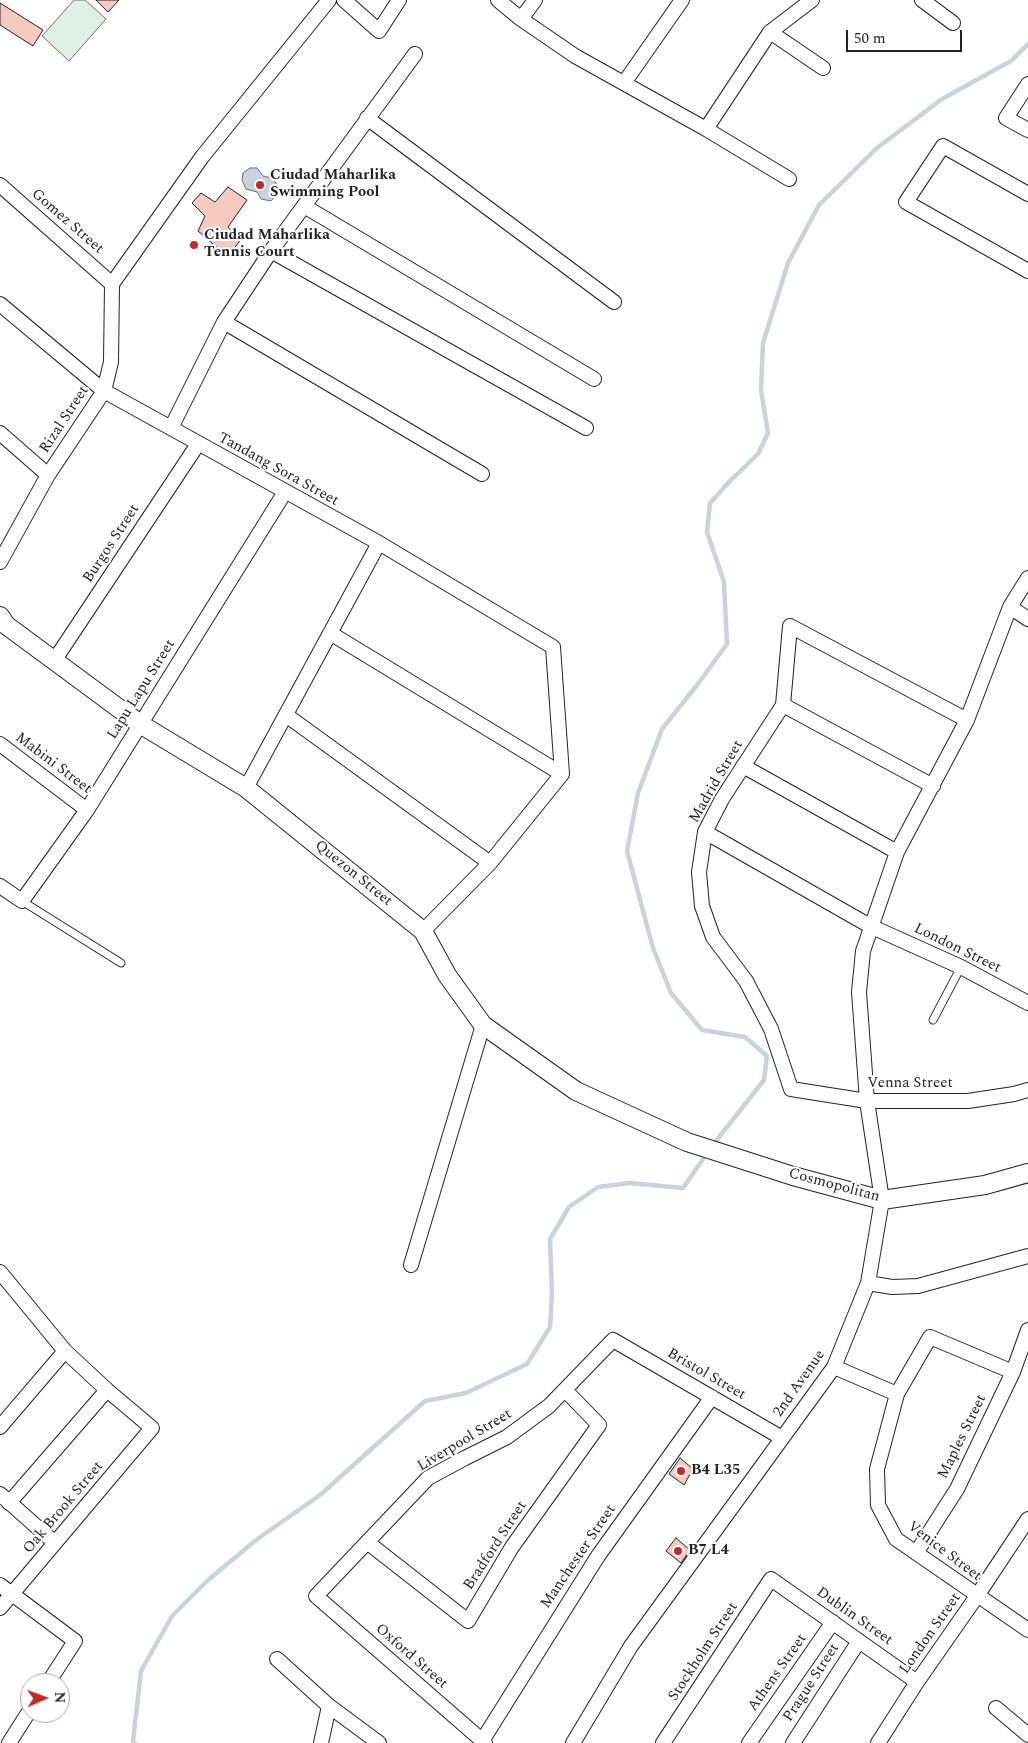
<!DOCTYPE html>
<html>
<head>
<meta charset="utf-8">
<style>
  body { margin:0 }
  #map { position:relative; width:1028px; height:1743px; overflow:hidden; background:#fff; font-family:Spectral,serif }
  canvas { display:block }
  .north { position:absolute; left:20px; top:1673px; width:50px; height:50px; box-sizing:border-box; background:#fff; border:1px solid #a7a7a7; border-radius:50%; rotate:88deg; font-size:14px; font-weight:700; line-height:20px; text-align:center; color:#222 }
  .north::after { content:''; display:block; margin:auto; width:18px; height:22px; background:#c62828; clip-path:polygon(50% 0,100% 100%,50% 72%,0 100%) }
  .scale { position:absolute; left:846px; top:30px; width:116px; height:22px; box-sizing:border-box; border:2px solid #222; border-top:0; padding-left:6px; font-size:15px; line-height:18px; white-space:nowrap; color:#222; -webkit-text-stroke:4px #fff; paint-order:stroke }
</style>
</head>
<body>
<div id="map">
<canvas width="1028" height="1743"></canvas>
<div class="north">N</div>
<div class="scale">50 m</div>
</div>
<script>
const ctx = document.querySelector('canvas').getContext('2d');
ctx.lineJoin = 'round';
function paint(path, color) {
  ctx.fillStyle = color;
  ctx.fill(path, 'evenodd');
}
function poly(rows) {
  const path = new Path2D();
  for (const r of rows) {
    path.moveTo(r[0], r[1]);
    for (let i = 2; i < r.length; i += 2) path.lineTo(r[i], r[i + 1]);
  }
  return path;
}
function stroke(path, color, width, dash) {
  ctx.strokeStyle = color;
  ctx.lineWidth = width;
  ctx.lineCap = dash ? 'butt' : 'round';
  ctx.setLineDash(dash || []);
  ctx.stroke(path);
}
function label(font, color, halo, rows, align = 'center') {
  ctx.font = font + ' Spectral,serif';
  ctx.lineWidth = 4;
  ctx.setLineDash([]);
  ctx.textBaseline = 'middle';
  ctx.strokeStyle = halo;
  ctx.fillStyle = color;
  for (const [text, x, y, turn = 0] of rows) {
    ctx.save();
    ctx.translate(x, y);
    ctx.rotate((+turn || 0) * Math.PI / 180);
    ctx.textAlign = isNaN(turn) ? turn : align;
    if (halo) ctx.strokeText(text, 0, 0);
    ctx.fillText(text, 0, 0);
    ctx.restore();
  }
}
const green = poly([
  [74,0,85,0,106,19,69,61,42,36,74,0]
]);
paint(green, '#e0efe3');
stroke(green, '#6f6f6f', 1);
const water = poly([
  [250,168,257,168,263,176,272,178,276,183,278,193,271,201,261,199,257,192,246,189,242,180,243,173,250,168]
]);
paint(water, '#c7d3dd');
stroke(water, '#6f6f6f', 1);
stroke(poly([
  [712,1146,764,1080,767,1056,745,1037,702,1030,671,993,653,948,627,851,638,793,662,729,697,685,727,644,724,582,707,532,710,503,730,481,758,454,768,433,761,390,763,343,788,263,819,205,877,148,942,99,1011,61,1028,44],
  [135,1743,133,1741,141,1671,172,1616,207,1581,256,1540,320,1495,425,1401,466,1393,527,1364,550,1327,552,1293,550,1239,569,1207,598,1187,630,1183,683,1188,708,1152]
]), '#c7d3dd', 4.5);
const building = poly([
  [96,0,119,0,108,12,96,0],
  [0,3,43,30,33,46,0,25,0,3],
  [228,187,247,200,228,227,241,239,228,257,198,231,205,216,192,203,201,193,215,202,228,187],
  [680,1458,693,1469,684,1485,669,1474,680,1458],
  [676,1538,690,1550,681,1563,666,1551,676,1538]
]);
paint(building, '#f3c9c0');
stroke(building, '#222', 1);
const service = poly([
  [22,901,121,963],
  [933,1020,961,967]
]);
const minor = poly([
  [344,0,379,31,399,0],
  [498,0,521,19,575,56,706,129,789,179],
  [922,0,953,23],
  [521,19,535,0],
  [770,32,823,68],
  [624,83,682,0],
  [1028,84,1006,118,1028,130],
  [367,118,614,302],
  [706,129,770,32,812,0],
  [0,185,112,284],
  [1028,194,943,146,906,202,1028,271],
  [304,206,594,379],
  [271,251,586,428],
  [112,284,202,157,329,0],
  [0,304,104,391,379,543,553,647,562,774,490,863,423,931],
  [224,322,482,474],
  [171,428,224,322,271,251,415,54],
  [0,433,48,475],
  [0,562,48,475,104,391,111,362,112,284],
  [1010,607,1028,578],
  [330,633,562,774],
  [54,661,198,444],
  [783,705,933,786],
  [286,715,490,863],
  [967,720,790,626,783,705,722,799,705,832,699,872,702,906,713,937,746,981,771,1029,791,1089,867,1101,968,1101,1014,1094,1028,1090],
  [0,744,87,810],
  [743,766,897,852],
  [246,788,379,543],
  [705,832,870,926,961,967,1028,1003],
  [0,886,22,901,87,810,285,492],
  [411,1265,483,1025],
  [0,1272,65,1351,107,1390,152,1428,0,1608],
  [868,1283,892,1287,918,1286,1028,1256],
  [834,1367,897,1394],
  [1013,1372,930,1337,897,1394,877,1469,878,1505,896,1539,1028,1630],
  [0,1427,65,1351],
  [0,1494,55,1543],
  [9,1503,107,1390],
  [367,1542,468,1621,512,1547,599,1425,565,1390],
  [916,1553,957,1489,1013,1372,1028,1330],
  [0,1585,75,1641,48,1683],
  [277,1659,329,1706,379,1743],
  [996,1708,1028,1735],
  [482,1741,598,1556,712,1397],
  [9,1743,30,1710],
  [321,1743,329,1706],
  [485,1743,316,1596,428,1478,465,1458,507,1437,549,1406,613,1340,782,1438],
  [573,1743,631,1646,834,1367,868,1283,882,1200,867,1101,859,992,863,951,897,852,967,720,1010,607,1028,619],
  [663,1743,771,1579,917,1682],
  [749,1743,833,1622],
  [793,1743,859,1641],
  [878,1743,917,1682,977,1596,1028,1519]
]);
const tertiary = poly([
  [0,616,6,625,140,724,246,788,423,931,447,975,483,1025,576,1091,687,1142,793,1176,882,1200,985,1185,1028,1173]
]);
stroke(service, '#222', 9);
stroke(minor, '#222', 16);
stroke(tertiary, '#222', 20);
stroke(service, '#fff', 7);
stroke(minor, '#fff', 14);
stroke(tertiary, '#fff', 18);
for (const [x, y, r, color] of [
  [260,185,5,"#c62828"],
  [194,245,5,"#c62828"],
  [681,1471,5,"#c62828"],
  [678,1551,5,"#c62828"]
]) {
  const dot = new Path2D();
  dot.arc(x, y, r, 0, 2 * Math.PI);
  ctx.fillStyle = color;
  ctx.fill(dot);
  stroke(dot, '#fff', 2);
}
label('bold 15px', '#222', '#fff', [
  ["Ciudad Maharlika",270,176],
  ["Swimming Pool",270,193],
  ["Ciudad Maharlika",204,236],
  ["Tennis Court",204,253],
  ["B4 L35",691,1471],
  ["B7 L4",688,1551]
], 'left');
label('15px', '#222', '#fff', [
  ["Gomez Street",67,222,41],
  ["Rizal Street",65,420,-57],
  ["Tandang Sora Street",278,470,29],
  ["Burgos Street",112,544,-57],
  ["Lapu Lapu Street",142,690,-58],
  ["Mabini Street",53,764,37],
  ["Madrid Street",717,782,-60],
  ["Quezon Street",353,874,39],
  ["London Street",957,949,26],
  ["Venna Street",910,1084],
  ["Cosmopolitan",834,1186,15],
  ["Bristol Street",706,1375,30],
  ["2nd Avenue",800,1384,-55],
  ["Maples Street",963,1437,-64],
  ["Liverpool Street",465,1441,-31],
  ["Oak Brook Street",64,1508,-50],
  ["Bradford Street",496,1546,-57],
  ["Venice Street",944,1552,37],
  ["Manchester Street",579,1557,-56],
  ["Dublin Street",854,1617,35],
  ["London Street",931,1634,-55],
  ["Stockholm Street",704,1652,-57],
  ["Oxford Street",411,1657,41],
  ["Athens Street",778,1673,-55],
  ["Prague Street",812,1683,-57]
]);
</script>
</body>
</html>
